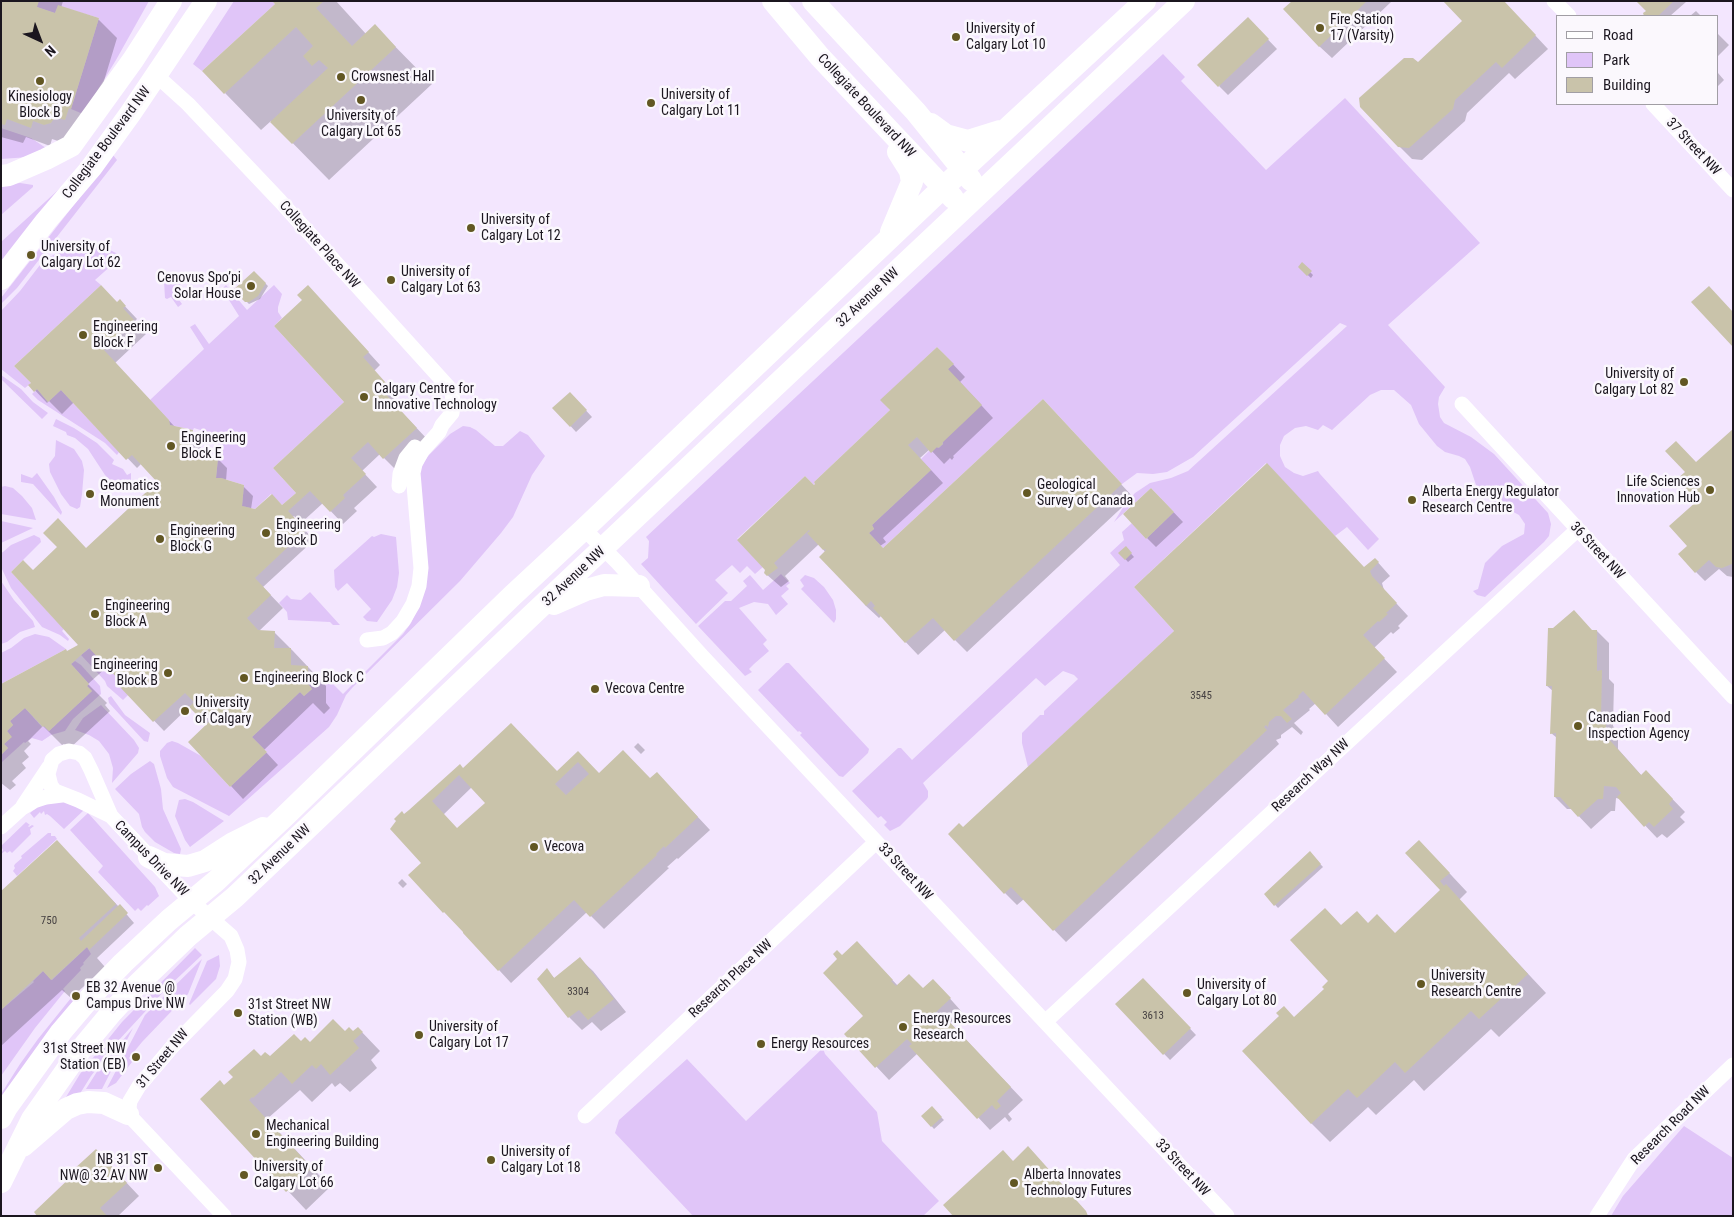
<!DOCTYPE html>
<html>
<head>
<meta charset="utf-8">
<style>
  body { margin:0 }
  #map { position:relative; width:1734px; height:1217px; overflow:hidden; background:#f3e6fe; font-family:"Roboto Condensed",sans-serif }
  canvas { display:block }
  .frame { position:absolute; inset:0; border:2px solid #1b161f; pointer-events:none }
  .legend { position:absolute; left:1556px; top:15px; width:162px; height:90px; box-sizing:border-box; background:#fbf8fd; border:1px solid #a19ea4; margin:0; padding:6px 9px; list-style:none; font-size:15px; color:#1b161f }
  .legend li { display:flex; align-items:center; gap:10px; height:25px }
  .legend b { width:25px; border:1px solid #a19ea4 }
  .north { position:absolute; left:15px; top:15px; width:50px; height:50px; -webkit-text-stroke:4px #fbf8fd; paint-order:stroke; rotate:137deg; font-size:14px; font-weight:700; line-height:20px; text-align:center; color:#1b161f }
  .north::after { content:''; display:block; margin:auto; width:18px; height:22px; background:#1b161f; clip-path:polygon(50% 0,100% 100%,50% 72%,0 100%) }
</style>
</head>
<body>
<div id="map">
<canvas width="1734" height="1217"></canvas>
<div class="frame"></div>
<ul class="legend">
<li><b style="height:6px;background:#fff"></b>Road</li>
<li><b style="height:14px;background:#e0c5f8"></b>Park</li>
<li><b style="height:14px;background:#c9c3aa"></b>Building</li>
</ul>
<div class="north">N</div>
</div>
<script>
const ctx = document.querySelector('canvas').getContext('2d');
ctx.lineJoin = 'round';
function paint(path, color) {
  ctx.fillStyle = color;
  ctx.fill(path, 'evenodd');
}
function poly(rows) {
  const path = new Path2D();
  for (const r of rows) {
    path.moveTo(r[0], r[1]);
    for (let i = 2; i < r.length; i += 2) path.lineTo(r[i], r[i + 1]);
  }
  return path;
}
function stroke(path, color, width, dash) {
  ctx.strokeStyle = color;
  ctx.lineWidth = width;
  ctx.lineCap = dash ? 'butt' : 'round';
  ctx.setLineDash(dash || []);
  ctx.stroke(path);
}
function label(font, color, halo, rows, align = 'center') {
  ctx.font = font + ' "Roboto Condensed",sans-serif';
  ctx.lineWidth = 5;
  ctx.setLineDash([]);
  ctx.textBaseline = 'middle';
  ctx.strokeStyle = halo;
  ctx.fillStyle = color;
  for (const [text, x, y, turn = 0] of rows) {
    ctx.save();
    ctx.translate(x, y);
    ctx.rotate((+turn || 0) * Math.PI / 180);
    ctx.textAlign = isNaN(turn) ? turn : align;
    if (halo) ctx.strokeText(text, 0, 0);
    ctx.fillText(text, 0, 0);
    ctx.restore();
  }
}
paint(poly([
  [1,1,149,1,116,60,83,114,71,109,99,18,58,6,55,13,37,7],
  [234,1,272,1,275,4,202,71,193,64],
  [1163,54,1185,77,1181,81,1266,170,1345,98,1480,243,1388,325,1445,387,1439,397,1438,404,1440,417,1444,423,1471,437,1494,454,1548,513,1551,524,1549,536,1544,542,1485,597,1477,595,1473,591,1478,589,1485,563,1502,546,1524,534,1525,524,1519,515,1489,499,1478,491,1470,467,1465,459,1459,456,1445,452,1437,446,1419,424,1411,405,1394,390,1381,390,1370,395,1332,430,1323,425,1318,430,1306,426,1295,428,1284,436,1280,445,1280,456,1285,467,1294,473,1303,476,1318,471,1320,474,1379,539,1368,550,1347,527,1335,536,1266,463,1134,587,1174,631,1028,767,1022,743,1022,733,1040,715,1044,715,1044,711,1078,679,1074,675,1063,671,1045,686,1036,678,923,783,928,791,928,797,927,799,900,826,890,831,884,825,887,822,881,816,878,818,852,791,898,748,901,748,912,760,1120,565,1110,553,1124,540,1122,532,1132,523,1146,539,1174,512,1151,488,1114,522,1124,506,1135,493,1150,483,1171,478,1188,471,1347,326,1340,323,1193,457,1167,472,1153,474,1137,473,1122,484,1043,399,883,548,869,533,874,529,872,525,931,470,921,459,929,451,937,447,939,448,943,444,948,369,953,364,937,347,881,400,890,410,814,482,815,484,814,485,805,476,737,539,763,567,755,574,747,566,740,573,732,565,715,580,728,593,696,624,641,564,648,558,649,541,646,537],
  [1,128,31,138,46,148,29,157,1,159],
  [113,155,117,160,17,288,1,304,1,298],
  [68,181,1,271,1,242],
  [20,183,33,185,33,187,1,215,1,185],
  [89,244,110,250,122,256,95,280,101,285,14,366,31,383,25,388,1,369,1,311,20,291,43,261,57,253],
  [169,278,181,284,172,290,182,304,178,307,171,297,167,299,165,298,164,281],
  [226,285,247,310,274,285,282,294,278,307,278,312,282,318,274,326,344,402,273,468,296,493,282,505,271,494,255,509,242,506,244,485,221,478,216,478,218,458,220,456,218,453,219,436,194,428,193,430,170,425,169,420,150,400,204,349,190,327,195,324,209,344,239,316,222,289],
  [1,375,21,389,33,402,48,413,42,419,1,379],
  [37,389,48,402,61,390,119,452,117,455,105,443,38,400,32,394],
  [56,419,74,428,97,443,114,460,112,464,123,469,127,475,131,473,131,480,114,484,105,475,88,449,75,438,67,435,66,432,53,426],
  [463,426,470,427,476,430,495,446,503,446,520,431,528,435,545,456,532,475,513,517,501,533,460,581,353,687,346,695,337,715,329,727,229,816,173,787,167,778,160,756,160,751,167,743,172,741,178,743,201,756,230,787,267,752,252,737,300,692,304,696,312,689,309,685,312,682,332,683,343,694,403,634,411,623,421,602,419,475,422,465,429,455,450,434],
  [56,440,74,449,82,461,84,470,82,494,80,507,77,509,70,506,61,494,50,472,49,464,55,456],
  [37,473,54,497,62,512,61,515,33,484,21,482,21,474,32,478],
  [5,486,13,488,22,496,32,508,36,520,1,514,1,487],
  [1,521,33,528,1,543],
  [381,534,396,537,399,573,397,587,392,600,377,622,367,621,363,617,371,609,347,583,338,591,335,587,334,570,372,536,374,537],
  [34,535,40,538,41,542,11,572,64,629,62,631,69,639,68,641,60,635,42,627,11,588,1,567,1,553,3,552,11,545],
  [781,574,790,583,786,586,789,589,781,596,788,604,776,615,768,604,754,602,739,608,767,640,763,644,769,651,754,664,749,669,752,672,745,676,698,626,725,601,731,601,747,586,743,581,750,575,763,590],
  [805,575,814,578,824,587,833,600,836,610,836,619,834,623,801,589,804,586,800,580],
  [1,581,14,600,33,621,35,627,20,632,7,642,1,644],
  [310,592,340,625,333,625,330,622,288,620,287,612,279,603,287,595,291,599,301,600],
  [35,634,49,637,66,649,1,684,1,653,11,648,24,638],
  [90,648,121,682,128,695,123,700,107,686,105,681,81,655],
  [75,661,81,665,100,686,101,694,73,719,65,731,51,735,42,741,32,738,25,743,24,742,2,762,1,755,8,748,4,744,11,737,7,731,13,725,10,721,25,708,42,727,44,726,49,731,92,691,87,686,89,684,71,664],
  [786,663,789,663,869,749,868,753,843,777,839,776,800,735,802,733,799,731,798,732,758,690],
  [111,696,125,715,150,733,148,742,144,741,109,703,108,698],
  [101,705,134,740,139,748,138,753,112,783,113,768,109,754,99,741,89,735,75,730,83,718],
  [150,761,154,764,161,789,163,809,181,849,180,854,174,853,155,842,145,832,142,827,139,814,115,789,131,774],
  [185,799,193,802,224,821,190,847,185,840,175,816,179,800],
  [57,802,65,802,84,810,64,829,50,816,47,814,45,815,44,811,41,814,40,812,34,818,30,813,39,806],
  [88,813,155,887,159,896,148,906,147,905,141,911,138,908,135,911,98,872,103,866,70,830],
  [26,822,30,825,28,826,29,827,32,825,34,826,30,829,31,834,12,853,10,851,7,853,5,851,1,854,3,850,1,846],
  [48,833,51,833,51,836,55,836,57,839,17,876,13,871,15,868,14,866,15,864,22,858,21,856],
  [87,947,91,954,83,963,84,964,80,968,81,970,63,989,65,991,35,1028,1,1076,1,1010,34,982,33,981,43,971,52,980],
  [195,948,202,955,166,989,118,1041,91,1076,81,1092,81,1094,66,1097,80,1074,122,1022],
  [219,955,220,966,216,979,190,1005,189,1004,207,961],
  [202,959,188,994,142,1042,129,1058,132,1062,122,1075,116,1083,107,1088,145,1015],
  [71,998,75,1001,1,1103,1,1094,20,1064,38,1039],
  [133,1028,102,1089,86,1089,98,1070],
  [823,1048,825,1054,877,1112,882,1141,939,1201,923,1216,693,1216,615,1133,619,1120,687,1059,746,1121],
  [1684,1126,1733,1158,1733,1216,1611,1216,1623,1196]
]), '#e0c5f8');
paint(poly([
  [1,1,63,1,61,8,98,19,117,38,90,127,64,143,52,139,50,146,26,137,23,143,1,137],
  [273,1,336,1,366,34,375,26,432,84,329,180,271,121,261,130,225,93,276,4],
  [1294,1,1390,1,1391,2,1332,58,1319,46],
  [1503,1,1548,49,1515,79,1509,73,1467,113,1465,121,1422,160,1412,159,1399,146,1418,64,1463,21],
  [1638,1,1685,1,1686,2,1670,16,1646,16,1645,14,1648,11],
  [1696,11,1701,16,1690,16],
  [1257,28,1277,49,1228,95,1219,86],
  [1718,34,1729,45,1718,56],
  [1718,73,1724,80,1718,86],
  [1302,264,1313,275,1311,278,1299,267],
  [254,272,268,286,260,299,249,304,235,290],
  [320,299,380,365,374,371,397,396,391,401,429,441,397,471,380,454,362,471,377,487,354,508,357,511,343,524,323,503,301,523,294,516,293,517,314,540,263,587,283,608,258,632,274,632,293,651,326,686,326,703,330,708,324,714,313,703,264,750,278,765,243,799,231,786,208,724,190,706,164,731,120,685,123,682,108,666,88,684,107,703,105,705,110,711,69,749,64,744,62,745,43,726,28,741,31,744,24,751,29,757,22,763,26,768,12,781,16,785,10,790,1,783,1,686,68,652,80,644,33,571,87,549,159,482,142,463,137,468,74,402,62,414,49,401,47,403,30,385,120,301,137,319,134,322,146,334,115,363,175,427,192,431,201,441,200,454,218,459,227,468,226,481,243,486,253,496,251,509,255,510,283,507,297,493,346,402],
  [950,361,965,377,960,382,993,418,953,456,954,457,952,460,950,458,944,464,930,449,920,458,943,483,883,538,886,542,880,546,884,549,1055,413,1133,497,967,652,945,630,918,655,881,616,879,618,866,606,819,544,785,576,789,581,781,587,766,574,814,487],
  [570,393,592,417,576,432,554,408],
  [1733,430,1733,577,1727,576,1719,569,1705,581,1696,572,1689,546,1698,501,1696,464],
  [1161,499,1183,522,1156,547,1147,538],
  [1126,548,1134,557,1128,562,1120,553],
  [1375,559,1390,576,1382,583,1384,590,1408,616,1398,626,1400,628,1393,634,1391,632,1374,648,1397,672,1338,727,1316,703,1309,709,1310,710,1294,723,1303,732,1301,735,1292,727,1281,735,1281,738,1276,740,1279,744,1066,942,1024,899,1017,905,1005,893,963,829,1365,569],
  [1592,631,1597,631,1609,643,1609,679,1614,684,1613,726,1618,732,1618,749,1642,776,1658,784,1685,812,1680,817,1685,822,1667,838,1662,834,1657,838,1620,799,1616,798,1615,811,1611,811,1591,829,1572,809,1567,809,1555,797,1557,738,1551,733,1553,691,1547,686],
  [638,743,645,750,641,754,634,747],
  [578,753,599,774,650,780,669,786,710,830,678,859,677,858,667,867,669,868,604,929,587,912,511,983,499,970,423,863,404,815,464,770,557,773],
  [472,787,487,803,458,830,443,815],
  [1310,853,1323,867,1278,908,1265,894],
  [1407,853,1438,861,1467,892,1459,900,1546,993,1499,1037,1491,1029,1424,1091,1414,1080,1376,1115,1368,1107,1330,1142,1311,1123,1294,1018,1326,989,1330,981,1342,927,1368,924,1396,934,1442,890],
  [75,860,119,907,122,909,134,923,97,958,105,967,71,998,62,990,1,1046,1,893],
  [402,879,407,884,403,888,398,883],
  [869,955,898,986,945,993,962,1012,950,1023,1023,1100,1008,1114,1012,1119,1009,1122,1005,1117,990,1130,918,1053,889,1080,846,1034,865,1016,842,956],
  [580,959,593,971,626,1012,601,1031,592,1022,582,1030,569,1017,539,979,547,970,555,979],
  [1143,979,1196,1035,1170,1060,1116,1004],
  [358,1028,380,1051,371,1060,377,1068,350,1092,340,1083,335,1087,332,1083,312,1102,300,1090,267,1119,330,1187,306,1210,202,1100,224,1086,261,1057,270,1058,301,1043,310,1043,345,1032,353,1033],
  [932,1108,944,1120,934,1129,923,1116],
  [108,1163,139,1196,118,1216,39,1216]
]), '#0003');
paint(poly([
  [1,1,39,1,37,7,55,13,58,5,99,18,71,109,69,108,65,120,55,117,51,123,44,125,33,121,31,128,7,119,5,125,1,124],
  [272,1,324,1,316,8,352,46,375,24,396,47,292,144,270,122,328,68,319,60,312,66,303,56,313,46,296,27,224,94,202,71,275,4],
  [1292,1,1367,1,1319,47,1283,9],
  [1443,1,1504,1,1536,35,1502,68,1496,62,1455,100,1453,109,1409,148,1398,147,1360,107,1359,98,1404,58,1413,58,1418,62,1462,21],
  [1636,1,1674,1,1658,16,1644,16,1643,13,1646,11],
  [1248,17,1269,39,1218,87,1197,65],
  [1302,262,1312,271,1307,276,1298,267],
  [254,271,266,283,258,296,249,302,245,302,233,290],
  [101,285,117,302,120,299,126,306,123,308,134,320,104,350,169,420,170,425,193,430,190,451,218,458,216,478,221,478,244,485,242,506,255,509,272,494,282,505,296,493,273,468,344,402,274,326,302,300,297,295,308,285,369,352,363,357,386,383,380,388,417,428,383,459,368,442,351,458,366,474,343,495,345,498,330,512,310,491,288,511,306,530,255,578,271,595,247,618,258,630,275,631,274,648,291,648,291,665,308,666,308,684,312,689,304,696,300,692,252,737,267,752,230,787,188,742,211,720,204,713,199,717,189,707,194,702,185,693,153,722,118,685,121,682,89,648,71,664,89,684,87,686,92,691,49,731,44,726,43,727,25,708,10,721,13,725,7,731,12,737,4,744,8,748,1,755,1,684,66,649,67,651,78,645,11,572,23,560,33,570,57,547,43,533,58,518,86,548,157,482,132,455,126,460,61,390,48,402,37,389,34,392,28,385,31,383,14,366],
  [1709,286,1733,312,1733,347,1691,302],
  [937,347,954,364,948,369,982,405,942,443,943,444,938,448,937,447,931,453,917,437,908,445,931,470,872,525,874,529,869,533,883,548,1043,399,1122,484,954,641,933,618,905,643,873,608,875,606,871,601,866,606,819,557,826,550,825,549,823,550,807,533,810,531,809,530,774,563,778,568,767,576,764,573,765,570,737,540,805,476,814,485,815,484,814,482,890,410,880,400],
  [570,392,587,410,570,427,552,408],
  [1733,429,1732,564,1722,568,1716,567,1709,560,1695,573,1678,554,1687,546,1669,526,1697,501,1677,479,1685,472,1665,451,1676,441,1696,462],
  [1267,463,1364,567,1375,558,1379,562,1370,571,1372,576,1397,603,1386,613,1388,614,1379,622,1378,621,1363,635,1385,658,1325,715,1303,691,1298,696,1299,697,1283,710,1292,719,1287,723,1281,716,1276,716,1269,722,1268,727,1266,725,1264,727,1267,730,1053,931,1011,887,1004,894,948,834,959,823,963,827,1174,631,1134,587],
  [1151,488,1174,512,1146,539,1123,514],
  [1126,546,1132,553,1125,560,1118,553],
  [1574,610,1592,630,1597,630,1597,671,1602,670,1601,718,1606,718,1606,736,1641,775,1646,770,1673,799,1669,804,1673,809,1654,827,1649,822,1644,827,1617,797,1621,793,1616,787,1604,786,1603,799,1598,799,1578,817,1560,797,1554,797,1556,733,1550,734,1552,686,1546,686,1548,628,1553,628],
  [511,723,557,771,578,751,599,773,623,750,650,778,657,772,698,817,665,848,664,846,656,854,657,855,590,917,574,900,498,971,463,933,463,932,444,912,443,913,408,875,421,863,390,829,396,821,394,819,402,811,404,814,409,810,460,764,463,768],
  [578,762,589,774,566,795,555,784],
  [459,775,485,803,457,828,432,801],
  [57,840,116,904,79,938,81,941,120,904,128,913,89,950,87,947,51,980,43,971,1,1010,1,891],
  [1419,840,1450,873,1440,881,1444,886,1446,884,1528,974,1479,1019,1471,1011,1405,1073,1395,1062,1357,1098,1348,1089,1311,1124,1242,1051,1279,1016,1276,1013,1284,1006,1294,1017,1324,989,1322,987,1328,981,1290,940,1325,908,1341,925,1357,911,1368,923,1377,914,1395,933,1440,890,1405,853],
  [1310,851,1321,864,1274,906,1264,894],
  [857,941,893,980,891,981,896,986,909,974,923,988,933,979,951,998,934,1014,938,1019,943,1015,1011,1087,997,1101,1001,1106,996,1110,992,1105,977,1119,909,1046,912,1044,907,1039,875,1068,844,1034,863,1016,823,973,837,959,833,954,837,950,842,955],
  [580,957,614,999,588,1020,579,1010,568,1018,537,979,547,968,554,978],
  [1143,978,1191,1028,1163,1055,1115,1004],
  [333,1019,345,1031,349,1027,353,1031,358,1027,363,1032,353,1041,359,1048,330,1075,321,1064,316,1069,312,1065,292,1084,281,1072,253,1098,252,1097,249,1100,312,1168,286,1192,200,1099,220,1080,224,1085,233,1077,228,1072,254,1049,261,1056,265,1052,270,1056,294,1034,301,1041,305,1037,310,1042],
  [932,1106,942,1117,931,1127,921,1116],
  [1028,1146,1086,1211,1088,1216,953,1216,943,1205,1003,1150,1013,1161],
  [96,1149,127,1183,100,1208,107,1216,37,1216,34,1212,75,1173,73,1170]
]), '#c9c3aa');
stroke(poly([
  [1554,1,1569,16],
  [157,76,188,104,280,201,452,391,453,403,452,413,442,425,439,432,422,451,415,464,413,473,421,568,419,586,413,604,403,621,392,633,383,638,367,640],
  [1653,104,1733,190],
  [1462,404,1733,697],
  [399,486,400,474,406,458,415,447],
  [584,529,618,563,702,656,1227,1216],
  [23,806,49,767],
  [111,816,91,770,85,758,79,753,69,751,59,754,52,760,48,774,51,786,55,791,78,800,111,816,191,901,231,936,237,950,239,962,235,979,227,991,172,1047,139,1086,130,1101,128,1114,224,1216],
  [1,827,22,808,34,801,46,797,62,795],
  [1045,1022,1577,530],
  [585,1116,876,842],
  [1597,1216,1634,1159,1733,1065]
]), '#fff', 15);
stroke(poly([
  [773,1,820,57,953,198],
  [813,1,916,112,971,180],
  [931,124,946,135,968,141,1000,131],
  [1,176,9,175,46,159,71,146,133,60,171,1],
  [891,232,912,182,910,171,898,152],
  [1,279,46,221,91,168,130,114,206,1],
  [554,604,586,590,604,585,639,586],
  [149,857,164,864,188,866,205,861,233,843,263,828],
  [1,1118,7,1107,61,1032,95,992,123,963,169,920,216,881,284,817,512,596,584,529,933,197,1145,1],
  [23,1146,66,1109,77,1104,88,1102,104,1103,128,1114],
  [1,1182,32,1119,82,1048,112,1012,136,986,188,936,235,897,534,613,1184,1]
]), '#fff', 22);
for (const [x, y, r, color] of [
  [1320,28,5,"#625723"],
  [956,37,5,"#625723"],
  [341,77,5,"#625723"],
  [40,81,5,"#625723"],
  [361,100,5,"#625723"],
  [651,103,5,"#625723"],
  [471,228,5,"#625723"],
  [31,255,5,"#625723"],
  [391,280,5,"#625723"],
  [251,286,5,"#625723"],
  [83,335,5,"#625723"],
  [1684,382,5,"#625723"],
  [364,397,5,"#625723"],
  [171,446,5,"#625723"],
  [1710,490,5,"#625723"],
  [1027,493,5,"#625723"],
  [90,494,5,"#625723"],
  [1412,500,5,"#625723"],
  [266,533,5,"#625723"],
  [160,539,5,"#625723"],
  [95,614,5,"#625723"],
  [168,673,5,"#625723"],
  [244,678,5,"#625723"],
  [595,689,5,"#625723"],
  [185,711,5,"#625723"],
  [1578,726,5,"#625723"],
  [534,847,5,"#625723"],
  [1421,984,5,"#625723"],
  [1187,993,5,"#625723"],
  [76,996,5,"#625723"],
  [238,1013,5,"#625723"],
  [903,1027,5,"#625723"],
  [419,1035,5,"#625723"],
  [761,1044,5,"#625723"],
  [136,1057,5,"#625723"],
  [256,1134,5,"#625723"],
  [491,1160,5,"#625723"],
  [158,1168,5,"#625723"],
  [244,1175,5,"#625723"],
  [1014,1183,5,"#625723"]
]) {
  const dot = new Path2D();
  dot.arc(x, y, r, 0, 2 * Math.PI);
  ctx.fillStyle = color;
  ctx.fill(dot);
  stroke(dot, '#fbf8fd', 2);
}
label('11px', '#464142', null, [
  ["3545",1201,696],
  ["750",49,921],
  ["3304",578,992],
  ["3613",1153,1016]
]);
label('14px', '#1b161f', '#fbf8fd', [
  ["Fire Station",1330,20],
  ["17 (Varsity)",1330,36],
  ["University of",966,29],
  ["Calgary Lot 10",966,45],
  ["Crowsnest Hall",351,77],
  ["University of",661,95],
  ["Calgary Lot 11",661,111],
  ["Kinesiology",40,97,"center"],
  ["Block B",40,113,"center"],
  ["University of",361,116,"center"],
  ["Calgary Lot 65",361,132,"center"],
  ["University of",481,220],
  ["Calgary Lot 12",481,236],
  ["University of",41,247],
  ["Calgary Lot 62",41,263],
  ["University of",401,272],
  ["Calgary Lot 63",401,288],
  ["Cenovus Spo’pi",241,278,"right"],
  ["Solar House",241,294,"right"],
  ["Engineering",93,327],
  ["Block F",93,343],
  ["University of",1674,374,"right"],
  ["Calgary Lot 82",1674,390,"right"],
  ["Calgary Centre for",374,389],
  ["Innovative Technology",374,405],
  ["Engineering",181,438],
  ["Block E",181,454],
  ["Life Sciences",1700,482,"right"],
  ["Innovation Hub",1700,498,"right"],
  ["Geological",1037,485],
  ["Survey of Canada",1037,501],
  ["Geomatics",100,486],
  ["Monument",100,502],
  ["Alberta Energy Regulator",1422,492],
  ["Research Centre",1422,508],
  ["Engineering",276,525],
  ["Block D",276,541],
  ["Engineering",170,531],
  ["Block G",170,547],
  ["Engineering",105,606],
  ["Block A",105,622],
  ["Engineering",158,665,"right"],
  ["Block B",158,681,"right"],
  ["Engineering Block C",254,678],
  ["Vecova Centre",605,689],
  ["University",195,703],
  ["of Calgary",195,719],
  ["Canadian Food",1588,718],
  ["Inspection Agency",1588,734],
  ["Vecova",544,847],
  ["University",1431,976],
  ["Research Centre",1431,992],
  ["University of",1197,985],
  ["Calgary Lot 80",1197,1001],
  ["EB 32 Avenue @",86,988],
  ["Campus Drive NW",86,1004],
  ["31st Street NW",248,1005],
  ["Station (WB)",248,1021],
  ["Energy Resources",913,1019],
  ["Research",913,1035],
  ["University of",429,1027],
  ["Calgary Lot 17",429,1043],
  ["Energy Resources",771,1044],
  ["31st Street NW",126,1049,"right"],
  ["Station (EB)",126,1065,"right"],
  ["Mechanical",266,1126],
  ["Engineering Building",266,1142],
  ["University of",501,1152],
  ["Calgary Lot 18",501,1168],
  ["NB 31 ST",148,1160,"right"],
  ["NW@ 32 AV NW",148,1176,"right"],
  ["University of",254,1167],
  ["Calgary Lot 66",254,1183],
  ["Alberta Innovates",1024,1175],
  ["Technology Futures",1024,1191]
], 'left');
label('14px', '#1b161f', '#fbf8fd', [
  ["Collegiate Boulevard NW",866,106,47],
  ["Collegiate Boulevard NW",107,143,-53],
  ["37 Street NW",1693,147,47],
  ["Collegiate Place NW",319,245,48],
  ["32 Avenue NW",868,298,-43],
  ["36 Street NW",1597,551,47],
  ["32 Avenue NW",574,577,-43],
  ["Research Way NW",1311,776,-43],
  ["32 Avenue NW",280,855,-44],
  ["Campus Drive NW",151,859,46],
  ["33 Street NW",905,872,47],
  ["Research Place NW",731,979,-43],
  ["31 Street NW",163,1059,-50],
  ["Research Road NW",1671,1126,-45],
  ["33 Street NW",1182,1168,47]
]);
</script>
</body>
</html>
